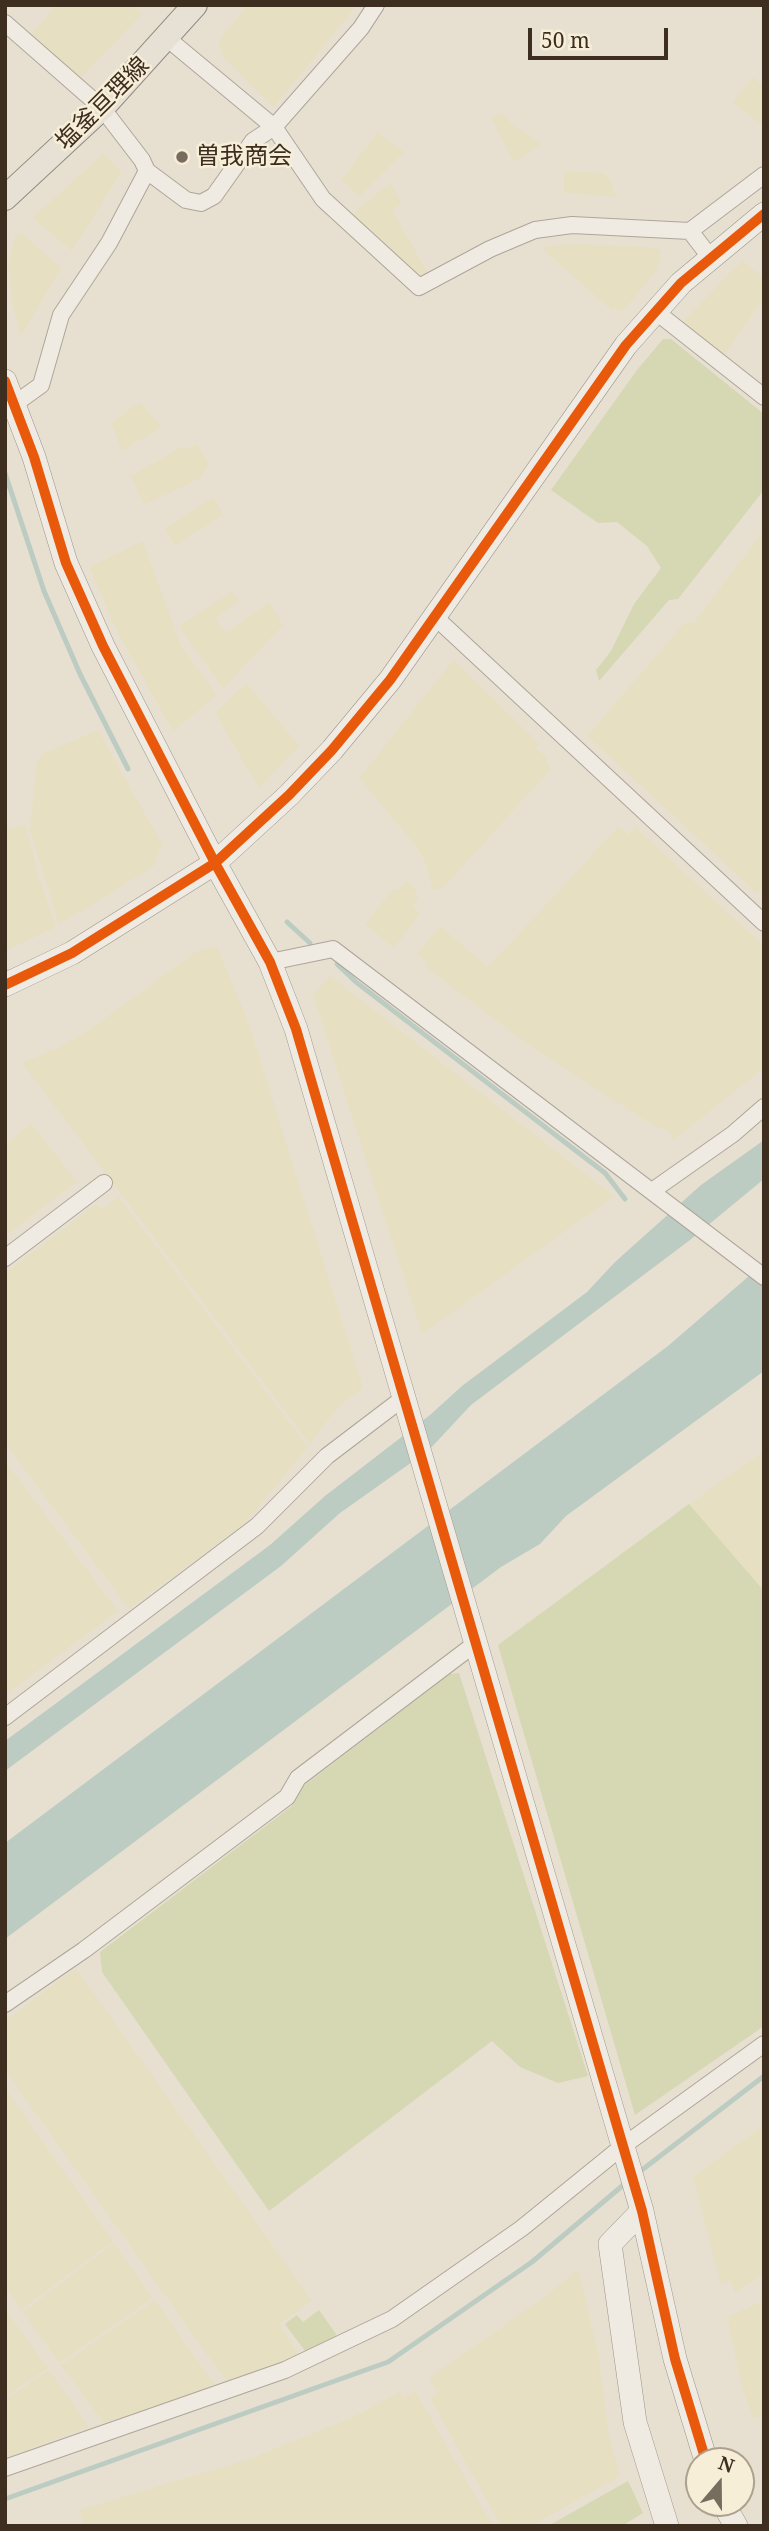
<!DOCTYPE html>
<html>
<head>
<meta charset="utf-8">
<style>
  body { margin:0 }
  #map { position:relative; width:769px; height:2531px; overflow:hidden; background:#e7e0d1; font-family:"Noto Serif",serif }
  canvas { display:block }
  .frame { position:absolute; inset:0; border:7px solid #3d2e20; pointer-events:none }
  .north { position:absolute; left:685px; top:2447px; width:70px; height:70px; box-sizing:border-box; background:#f7eed8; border:2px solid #ada18e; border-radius:50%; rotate:20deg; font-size:19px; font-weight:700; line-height:28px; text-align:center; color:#3d2e20 }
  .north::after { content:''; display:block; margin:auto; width:24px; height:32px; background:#786c5e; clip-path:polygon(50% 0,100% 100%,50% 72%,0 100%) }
  .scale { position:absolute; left:528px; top:28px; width:140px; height:32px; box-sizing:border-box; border:4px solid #3d2e20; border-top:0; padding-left:9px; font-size:21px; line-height:24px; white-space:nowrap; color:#3d2e20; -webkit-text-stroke:5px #f7eed8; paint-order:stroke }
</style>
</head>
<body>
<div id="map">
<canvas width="769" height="2531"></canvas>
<div class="frame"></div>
<div class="north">N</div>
<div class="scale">50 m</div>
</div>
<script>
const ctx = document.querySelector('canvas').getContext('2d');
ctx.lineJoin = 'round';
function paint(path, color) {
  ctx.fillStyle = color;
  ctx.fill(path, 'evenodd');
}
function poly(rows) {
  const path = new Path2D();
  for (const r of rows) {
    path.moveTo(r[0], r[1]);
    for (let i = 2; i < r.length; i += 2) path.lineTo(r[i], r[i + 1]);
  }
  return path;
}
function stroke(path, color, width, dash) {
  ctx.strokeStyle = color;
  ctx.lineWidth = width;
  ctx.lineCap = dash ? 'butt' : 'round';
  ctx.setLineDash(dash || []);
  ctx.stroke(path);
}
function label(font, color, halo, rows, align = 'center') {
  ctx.font = font + ' "Noto Serif","Noto Sans JP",serif';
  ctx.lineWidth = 5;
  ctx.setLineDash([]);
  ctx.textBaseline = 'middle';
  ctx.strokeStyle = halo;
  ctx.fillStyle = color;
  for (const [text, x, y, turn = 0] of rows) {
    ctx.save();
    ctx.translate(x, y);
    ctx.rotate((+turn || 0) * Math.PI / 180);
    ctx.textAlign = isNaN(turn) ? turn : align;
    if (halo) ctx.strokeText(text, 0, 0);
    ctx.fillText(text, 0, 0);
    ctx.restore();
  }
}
paint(poly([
  [57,5,133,5,142,14,83,76,76,78,26,39],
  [247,5,357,5,274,107,224,58,218,42],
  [752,77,764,86,764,126,733,103],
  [502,112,513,125,541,144,514,162,491,118],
  [378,132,404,152,359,197,341,180],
  [103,154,122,171,72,251,32,218],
  [564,171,604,173,610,179,616,197,564,193],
  [390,182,402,204,392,210,429,275,421,280,347,219],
  [22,233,61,268,20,337,12,301,8,265,15,236],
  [579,244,645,247,661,250,658,269,622,312,615,307,612,311,544,250,546,245],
  [742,261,764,278,764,298,720,361,678,326],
  [140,402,162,427,122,451,111,423],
  [197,444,209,463,200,478,144,505,131,476,182,447,186,449],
  [214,497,223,515,174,546,165,528],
  [764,530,764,887,757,893,587,736,683,624,695,621],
  [143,541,181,646,217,695,173,731,117,631,89,567],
  [232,592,239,601,215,618,226,633,269,602,283,625,223,689,179,626],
  [453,660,539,743,535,748,545,756,551,769,443,888,433,890,426,864,416,846,359,778],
  [246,683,300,746,259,788,215,713],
  [98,730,162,844,154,866,59,925,30,830,37,761,42,754],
  [26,825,38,874,56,927,5,951,5,829],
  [618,827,628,834,635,827,764,946,764,1068,673,1140,671,1134,661,1126,657,1128,529,1045,424,966,427,962,417,954,440,926,488,967],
  [406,881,415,888,418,898,412,906,420,914,394,948,365,924,392,890,400,889],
  [217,946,249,1024,363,1388,337,1408,310,1444,22,1063,58,1048,89,1030,197,951],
  [330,976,614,1196,422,1334,313,995],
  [31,1123,77,1182,5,1236,5,1145],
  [118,1196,308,1447,244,1524,129,1609,5,1443,5,1273,96,1204,103,1209],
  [764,1451,764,1591,689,1504],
  [5,1461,118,1611,5,1695],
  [76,1968,312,2301,279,2324,302,2358,228,2384,5,2070,5,2021],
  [5,2088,113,2241,21,2310,5,2287],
  [764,2125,764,2273,735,2293,730,2280,721,2285,693,2177],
  [114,2243,153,2298,59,2363,23,2312],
  [578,2269,598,2352,609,2436,620,2476,531,2526,501,2526,430,2398,437,2392,429,2378,546,2296],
  [155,2300,216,2387,104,2423,61,2365],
  [764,2300,764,2414,754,2419,743,2391,727,2317],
  [5,2309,48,2368,5,2397],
  [49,2370,89,2427,5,2458,5,2400],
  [415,2391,493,2526,83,2524,79,2510,249,2459,351,2418,400,2392,404,2397]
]), '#e6dfc2');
paint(poly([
  [663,339,671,339,764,414,764,490,678,599,669,600,599,681,596,670,611,651,634,604,661,568,647,546,617,522,598,523,551,490,637,370],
  [689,1504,764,1591,764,2026,635,2115,498,1645],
  [459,1673,588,2076,558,2083,520,2067,492,2041,269,2211,102,1972,100,1952,292,1806,297,1791,450,1674],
  [319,2310,336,2334,333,2343,305,2351,285,2324,297,2315,303,2322],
  [628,2481,643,2513,622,2526,548,2526]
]), '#d6d7b3');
paint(poly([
  [764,1140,764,1179,690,1240,471,1405,429,1450,340,1513,281,1566,5,1771,5,1741,270,1545,325,1496,430,1415,462,1386,587,1292,615,1262,701,1185],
  [764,1263,764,1371,566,1516,540,1544,501,1567,5,1939,5,1843,668,1346]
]), '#bcccc2');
stroke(poly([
  [5,473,44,591,80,674,128,769],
  [287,922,310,943],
  [337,964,356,982,605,1173,625,1199],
  [638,2173,764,2076],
  [5,2499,388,2362,532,2262,628,2181]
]), '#bcccc2', 5);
const street = poly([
  [5,23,102,108,142,160,147,171,109,243,61,315,41,385,16,403],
  [168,39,274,127,323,199,419,287,490,249,535,230,572,225,690,231,710,257],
  [147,171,186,200,201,203,214,196,253,141,274,127,361,28,376,5],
  [690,231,764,175],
  [655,311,764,397],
  [435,617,764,923],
  [270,962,333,949,764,1277],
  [652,1191,733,1134,764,1107],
  [5,1258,104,1183],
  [5,1717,257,1526,327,1456,402,1399],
  [5,2004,84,1950,287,1797,298,1778,476,1643],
  [5,2468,285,2370,392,2319,522,2228,623,2146,764,2044]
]);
const secondary = poly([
  [5,381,34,457,66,563,103,646,215,863,270,962,296,1029,625,2153,642,2211,675,2359,706,2461],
  [5,985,72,953,215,863,289,795,332,750,390,680,626,345,681,283,764,214],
  [642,2211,610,2244,635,2422,667,2526],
  [723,2503,736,2526]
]);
const primary = poly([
  [5,198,102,108,195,5]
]);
stroke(street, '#ada599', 18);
stroke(secondary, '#9c958a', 24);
stroke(primary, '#928b80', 26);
stroke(street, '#efebe3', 16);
stroke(secondary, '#efebe3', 23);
stroke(primary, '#e6e1d4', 24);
stroke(poly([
  [5,381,34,457,66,563,103,646,215,863,270,962,296,1029,625,2153,642,2211,675,2359,706,2461],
  [5,985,72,953,215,863,289,795,332,750,390,680,626,345,681,283,764,214]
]), '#e8590c', 10);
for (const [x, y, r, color] of [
  [182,157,7,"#786c5e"]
]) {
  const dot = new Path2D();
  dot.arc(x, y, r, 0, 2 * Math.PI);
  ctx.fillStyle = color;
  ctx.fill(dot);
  stroke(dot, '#f7eed8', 2.5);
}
label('24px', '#3d2e20', '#f7eed8', [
  ["塩釜亘理線",103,104,-45]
]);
label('24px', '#3d2e20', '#f7eed8', [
  ["曽我商会",196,157]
], 'left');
</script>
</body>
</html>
